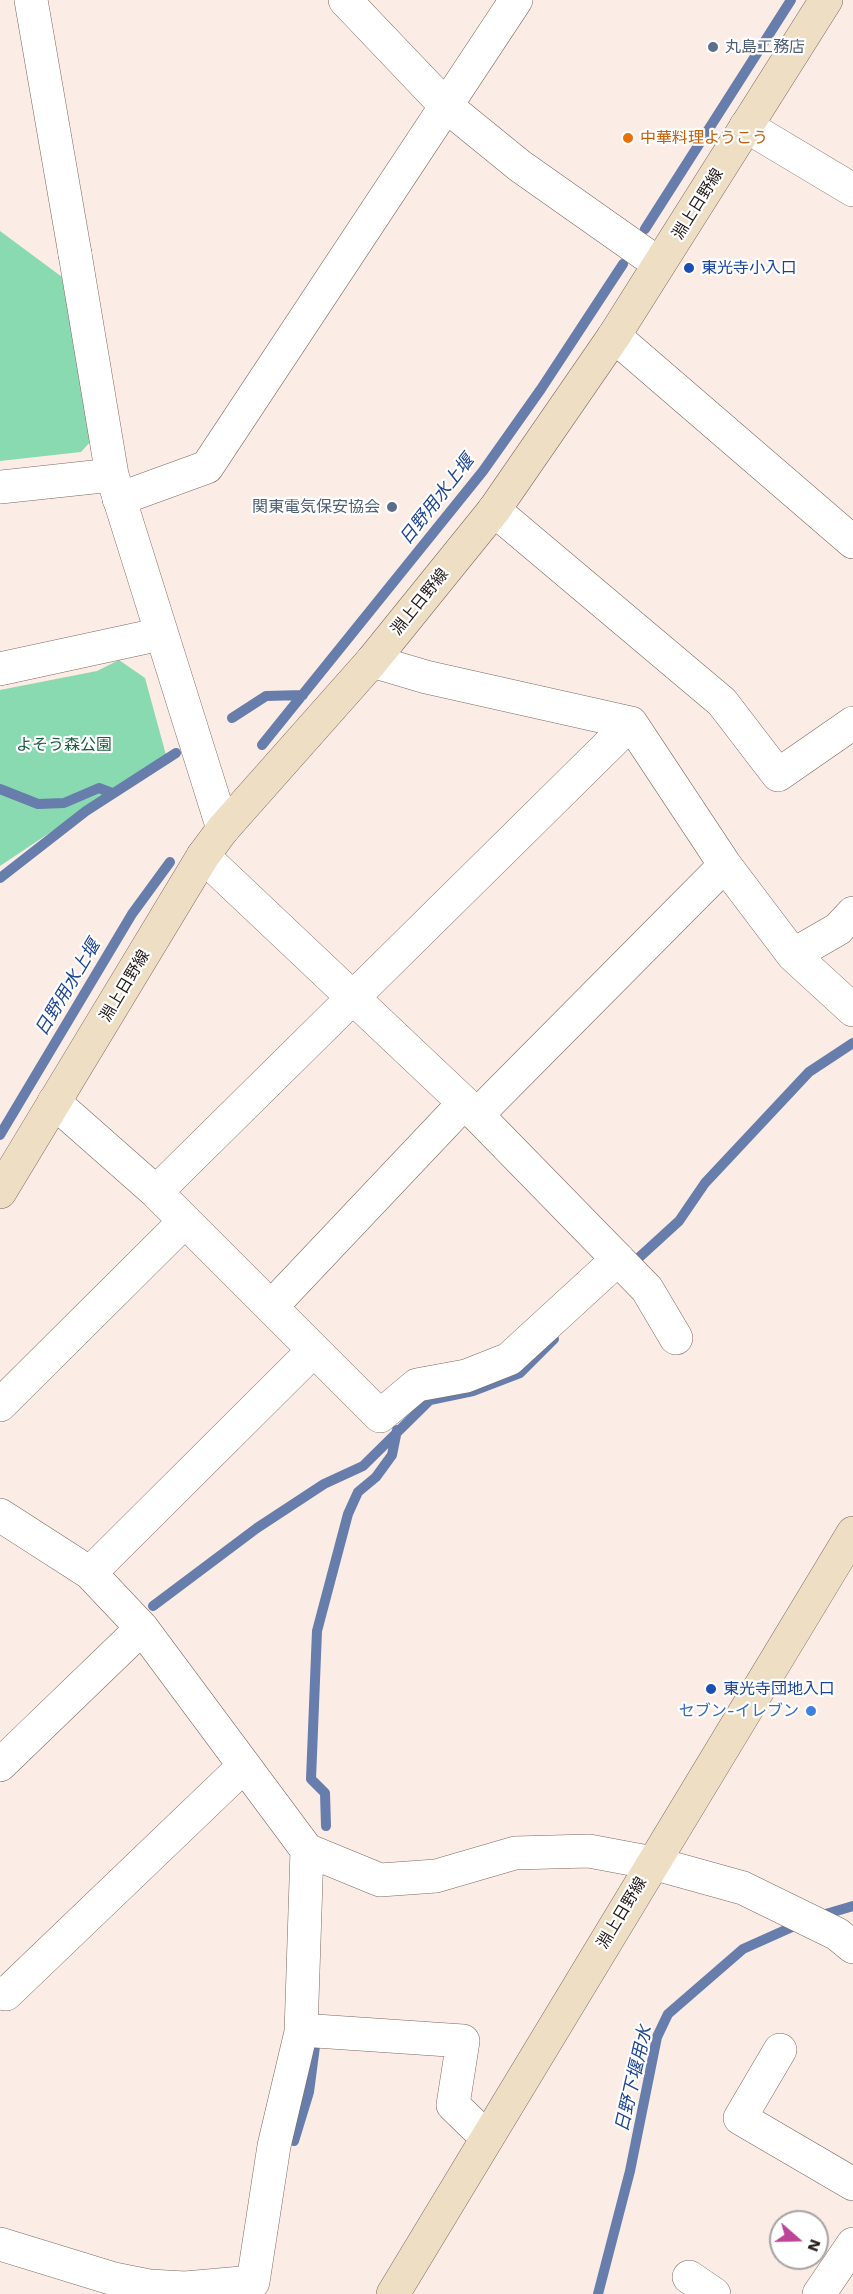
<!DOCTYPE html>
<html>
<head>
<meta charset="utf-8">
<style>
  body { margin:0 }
  #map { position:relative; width:853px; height:2294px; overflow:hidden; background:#fcece6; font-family:"Work Sans",sans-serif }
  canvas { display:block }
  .north { position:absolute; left:769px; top:2210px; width:60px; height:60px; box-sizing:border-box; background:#fff; border:2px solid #a7a3a2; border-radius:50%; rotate:110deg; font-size:16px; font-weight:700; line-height:24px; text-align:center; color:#241a17 }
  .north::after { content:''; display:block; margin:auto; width:21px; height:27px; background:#be4497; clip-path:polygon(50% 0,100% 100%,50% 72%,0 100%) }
</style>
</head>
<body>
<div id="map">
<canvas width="853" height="2294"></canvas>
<div class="north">N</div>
</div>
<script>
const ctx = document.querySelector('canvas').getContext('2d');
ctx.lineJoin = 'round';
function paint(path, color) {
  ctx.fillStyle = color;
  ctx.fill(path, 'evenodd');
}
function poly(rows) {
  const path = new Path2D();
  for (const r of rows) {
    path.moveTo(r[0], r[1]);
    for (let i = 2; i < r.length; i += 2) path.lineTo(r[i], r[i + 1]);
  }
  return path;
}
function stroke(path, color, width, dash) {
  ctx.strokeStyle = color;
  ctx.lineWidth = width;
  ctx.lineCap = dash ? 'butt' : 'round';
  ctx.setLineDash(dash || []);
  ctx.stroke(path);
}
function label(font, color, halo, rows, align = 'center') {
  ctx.font = font + ' "Work Sans","Noto Sans JP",sans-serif';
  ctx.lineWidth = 4.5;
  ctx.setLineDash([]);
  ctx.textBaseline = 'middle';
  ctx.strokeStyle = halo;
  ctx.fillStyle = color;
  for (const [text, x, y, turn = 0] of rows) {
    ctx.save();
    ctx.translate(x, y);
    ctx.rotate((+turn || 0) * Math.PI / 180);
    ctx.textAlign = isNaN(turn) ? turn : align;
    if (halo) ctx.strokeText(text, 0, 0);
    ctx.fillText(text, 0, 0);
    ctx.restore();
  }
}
paint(poly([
  [0,231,62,277,91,441,81,452,0,461],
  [119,660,145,678,166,755,0,866,0,690,97,671]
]), '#89d9b1');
stroke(poly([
  [645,229,791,0],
  [232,718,266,696,303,695],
  [262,745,483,471,541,389,623,264],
  [0,789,38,804,64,803,99,788,112,793],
  [0,878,86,811,176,753],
  [0,1135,132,914,170,862],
  [633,1263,679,1221,705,1183,809,1072,853,1043],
  [153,1606,257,1528,324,1484,363,1466,430,1400,473,1391,520,1373,554,1339],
  [326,1826,325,1793,311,1779,317,1631,348,1514,358,1492,376,1477,392,1455,397,1430],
  [819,1916,853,1906],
  [294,2141,309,2092,315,2046],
  [598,2294,630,2171,657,2037,668,2014,743,1949,801,1923]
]), '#677dab', 10);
const minor = poly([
  [31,0,75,254],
  [345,0,445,105,520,166,659,264],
  [746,126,853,190],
  [614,336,853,542],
  [119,499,207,467,516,0],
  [494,510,722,702,778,775,853,723],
  [372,661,426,677,631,723,725,865,793,955,853,1010],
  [0,669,161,634],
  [203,856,477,1115,647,1289,676,1338],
  [793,955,838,929,853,913],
  [54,1102,156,1192,380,1416,417,1385,466,1376,509,1359,618,1259],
  [477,1115,725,865],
  [156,1192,631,723],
  [271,1307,464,1103],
  [0,1405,185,1221],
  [0,1515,90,1573,142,1628,307,1850,380,1880,436,1876,515,1853,589,1851,653,1863,743,1888,837,1934,853,1947],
  [90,1573,314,1350],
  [0,1765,142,1628],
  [0,1993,6,1994,244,1766],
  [301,2030,463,2041,453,2105,487,2138],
  [780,2050,740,2118,853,2184],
  [0,2244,114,2279,149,2286,185,2288,253,2282,274,2146,301,2032,307,1850],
  [689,2277,714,2294],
  [819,2294,853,2244]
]);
const tertiary = poly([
  [75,254,112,475,223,829],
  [0,487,112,475]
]);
const secondary = poly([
  [0,1192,203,856,223,829,372,661,494,510,614,336,826,0],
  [393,2294,853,1533]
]);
stroke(minor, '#7e685f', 34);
stroke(tertiary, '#7e685f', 34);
stroke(secondary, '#7e685f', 34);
stroke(minor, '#fff', 33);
stroke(tertiary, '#fff', 33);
stroke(secondary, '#eedec4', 33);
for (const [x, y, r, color] of [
  [713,47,6,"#5c6f8a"],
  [628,138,6,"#e8710a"],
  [689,268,6,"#1a4fb4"],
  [392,507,6,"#5c6f8a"],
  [711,1689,6,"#1a4fb4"],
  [811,1711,6,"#3f7fe0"]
]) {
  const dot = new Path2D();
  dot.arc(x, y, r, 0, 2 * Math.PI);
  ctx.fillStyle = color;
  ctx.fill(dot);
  stroke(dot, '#fff', 2);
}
label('16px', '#4e5e75', '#fff', [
  ["丸島工務店",725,47],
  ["関東電気保安協会",380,507,"right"]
], 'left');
label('16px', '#c56008', '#fff', [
  ["中華料理ようこう",640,138]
], 'left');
label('16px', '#241a17', '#fff', [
  ["淵上日野線",698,204,-58],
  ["淵上日野線",420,602,-51],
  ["淵上日野線",125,986,-59],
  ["淵上日野線",622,1913,-59]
]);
label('16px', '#164399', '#fff', [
  ["東光寺小入口",701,268],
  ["東光寺団地入口",723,1689]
], 'left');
label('16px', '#1a5d41', '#fff', [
  ["よそう森公園",64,745]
]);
label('16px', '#366cbe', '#fff', [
  ["セブン-イレブン",799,1711]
], 'right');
label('italic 18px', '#1f4694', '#fff', [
  ["日野用水上堰",437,500,-52],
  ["日野用水上堰",68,988,-59],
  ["日野下堰用水",634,2079,-77]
]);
</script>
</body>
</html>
